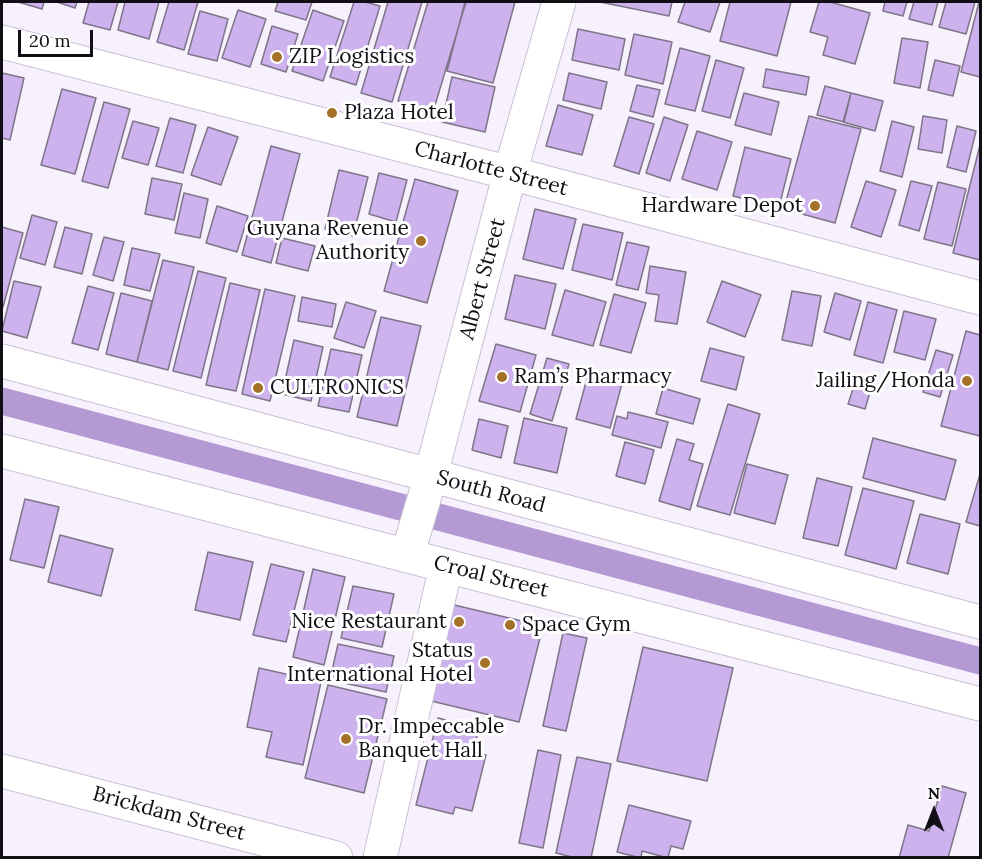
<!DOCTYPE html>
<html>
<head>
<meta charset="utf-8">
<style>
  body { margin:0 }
  #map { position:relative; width:982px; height:859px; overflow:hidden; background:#f7f1fe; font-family:Lora,serif }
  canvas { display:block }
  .frame { position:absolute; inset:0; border:3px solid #120e16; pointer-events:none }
  .north { position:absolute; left:904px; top:781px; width:60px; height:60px; -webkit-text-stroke:4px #fff; paint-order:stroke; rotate:0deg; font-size:16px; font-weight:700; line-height:24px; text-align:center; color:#120e16 }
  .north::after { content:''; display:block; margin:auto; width:21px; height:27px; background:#120e16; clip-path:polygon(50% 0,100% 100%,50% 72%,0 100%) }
  .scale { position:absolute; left:18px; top:30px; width:75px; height:27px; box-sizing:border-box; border:3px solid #120e16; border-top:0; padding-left:8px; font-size:18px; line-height:21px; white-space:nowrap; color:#120e16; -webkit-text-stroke:4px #fff; paint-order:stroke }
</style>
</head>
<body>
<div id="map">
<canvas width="982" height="859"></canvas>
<div class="frame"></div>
<div class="north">N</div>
<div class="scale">20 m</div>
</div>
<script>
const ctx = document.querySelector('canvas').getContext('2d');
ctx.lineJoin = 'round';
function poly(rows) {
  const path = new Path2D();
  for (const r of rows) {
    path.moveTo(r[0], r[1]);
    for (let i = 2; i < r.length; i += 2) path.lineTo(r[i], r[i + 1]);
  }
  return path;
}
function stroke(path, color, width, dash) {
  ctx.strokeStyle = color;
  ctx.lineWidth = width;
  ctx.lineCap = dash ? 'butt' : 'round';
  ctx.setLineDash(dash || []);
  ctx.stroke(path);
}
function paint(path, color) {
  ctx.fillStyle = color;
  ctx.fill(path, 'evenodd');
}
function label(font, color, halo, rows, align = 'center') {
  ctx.font = font + ' Lora,serif';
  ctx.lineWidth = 6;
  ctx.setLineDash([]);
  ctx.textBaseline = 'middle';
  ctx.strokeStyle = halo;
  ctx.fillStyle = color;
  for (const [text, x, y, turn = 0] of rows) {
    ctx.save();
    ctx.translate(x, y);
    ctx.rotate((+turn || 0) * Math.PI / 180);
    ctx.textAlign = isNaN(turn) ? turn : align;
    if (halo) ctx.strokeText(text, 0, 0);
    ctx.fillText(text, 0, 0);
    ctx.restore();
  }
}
stroke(poly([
  [2,401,980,661]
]), '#b599d3', 27);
const building = poly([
  [18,2,44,2,42,9,18,2],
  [57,2,77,2,75,8,57,2],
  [89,2,118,2,110,30,83,23,89,2],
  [125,2,159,2,149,39,118,30,125,2],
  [169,2,198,2,184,50,157,42,169,2],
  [278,2,312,2,306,20,275,11,278,2],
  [354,2,365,2,380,6,356,85,330,77,354,2],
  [388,2,422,2,392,102,361,93,388,2],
  [428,2,466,2,433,112,398,101,428,2],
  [465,2,515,2,493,83,447,71,465,2],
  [600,2,672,2,669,16,600,2],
  [685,2,720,2,710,32,678,22,685,2],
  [730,2,791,2,777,56,720,41,730,2],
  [819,2,830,2,870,13,855,64,823,55,828,37,810,32,819,2],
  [885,2,907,2,903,16,883,11,885,2],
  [914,2,938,2,932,25,909,19,914,2],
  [946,2,975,2,966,34,939,27,946,2],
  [979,2,980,2,980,77,961,72,979,2],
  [238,10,266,19,250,67,222,58,238,10],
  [313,10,344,21,323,81,292,71,313,10],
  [200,11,228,19,217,61,188,54,200,11],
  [272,26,298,34,286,72,261,64,272,26],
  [578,29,625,39,619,70,572,60,578,29],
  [634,34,672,42,663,84,625,75,634,34],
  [902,38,928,42,920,88,894,83,902,38],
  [680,48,710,56,695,111,665,104,680,48],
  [716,60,744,68,730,118,702,111,716,60],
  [935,60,960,66,953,96,928,90,935,60],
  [766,69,809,77,806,95,763,87,766,69],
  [2,73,24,78,10,140,2,138,2,73],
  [569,73,607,82,601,109,563,100,569,73],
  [452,77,495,87,485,132,442,122,452,77],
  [637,85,660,90,653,117,630,111,637,85],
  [825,86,851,93,844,122,817,115,825,86],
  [62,89,96,98,75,174,41,165,62,89],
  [744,93,779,102,771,135,735,125,744,93],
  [851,93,883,101,875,131,843,122,851,93],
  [104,102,130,109,108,188,82,181,104,102],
  [558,105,593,115,582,155,546,146,558,105],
  [809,116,861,129,835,223,784,209,809,116],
  [923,116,947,120,942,153,918,149,923,116],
  [629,117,654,124,639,174,614,166,629,117],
  [664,117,688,125,670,181,646,173,664,117],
  [170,118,196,125,183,173,156,166,170,118],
  [133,121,159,128,148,165,122,158,133,121],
  [892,121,914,127,902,177,880,171,892,121],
  [957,126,976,131,966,172,947,167,957,126],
  [208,127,238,137,221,185,191,175,208,127],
  [697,131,732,142,717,190,682,179,697,131],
  [980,145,980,260,953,253,980,145],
  [271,146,300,154,271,263,242,255,271,146],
  [745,147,791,159,779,207,733,196,745,147],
  [339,170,368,177,353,236,325,229,339,170],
  [379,173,407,180,396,222,369,214,379,173],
  [152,178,182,184,174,220,145,214,152,178],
  [415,179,458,191,427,303,384,291,415,179],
  [866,181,896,190,881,237,851,227,866,181],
  [911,181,932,186,919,231,899,225,911,181],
  [938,182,966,189,952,246,924,239,938,182],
  [184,193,208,199,200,238,175,233,184,193],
  [217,206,248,216,237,252,206,243,217,206],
  [535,209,576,219,563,269,523,259,535,209],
  [32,215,57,222,45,265,20,258,32,215],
  [583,224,623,233,612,280,572,270,583,224],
  [2,227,23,233,3,307,2,307,2,227],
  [65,227,92,234,82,274,54,267,65,227],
  [104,237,124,242,113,281,93,275,104,237],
  [282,238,315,246,308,271,276,263,282,238],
  [627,242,649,247,638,290,616,285,627,242],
  [132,248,160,254,150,291,124,285,132,248],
  [163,260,194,267,168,370,137,362,163,260],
  [650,266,686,272,677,324,655,321,659,295,646,293,650,266],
  [198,271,226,278,201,378,173,371,198,271],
  [515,275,556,284,545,329,505,319,515,275],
  [14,281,41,287,27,338,2,331,14,281],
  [722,281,761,295,745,337,707,322,722,281],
  [230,283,260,290,236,391,206,385,230,283],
  [88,286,114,293,98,350,72,343,88,286],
  [265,289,295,296,270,401,242,394,265,289],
  [565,290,606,302,593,346,552,335,565,290],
  [792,291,821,296,812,346,782,340,792,291],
  [121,293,152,301,137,362,106,354,121,293],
  [835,293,861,301,850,340,824,332,835,293],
  [614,294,646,303,631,353,600,345,614,294],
  [302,297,336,304,332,327,298,321,302,297],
  [346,302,376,311,364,348,334,338,346,302],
  [868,302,897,310,883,363,854,355,868,302],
  [904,311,936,319,925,360,894,352,904,311],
  [381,317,421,326,397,426,357,417,381,317],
  [966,331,980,335,980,436,941,426,966,331],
  [294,340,323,347,311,401,282,394,294,340],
  [496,344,536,355,520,412,479,401,496,344],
  [710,348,744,357,736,390,701,381,710,348],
  [331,349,362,355,349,412,318,406,331,349],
  [936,350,953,355,940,397,923,392,936,350],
  [547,358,569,364,552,421,530,414,547,358],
  [589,371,623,380,610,428,576,419,589,371],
  [855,383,871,389,865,409,848,404,855,383],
  [663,388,700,399,693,424,656,414,663,388],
  [728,404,760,414,730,515,697,506,728,404],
  [628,412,668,422,661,448,612,435,617,416,627,419,628,412],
  [524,418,567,428,557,473,514,463,524,418],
  [479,419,508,426,501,458,472,450,479,419],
  [873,438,956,460,945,500,863,478,873,438],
  [677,439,694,444,689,460,703,464,690,510,659,501,677,439],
  [625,442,654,450,645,484,616,476,625,442],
  [747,464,788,475,775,524,734,513,747,464],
  [980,474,980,526,966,522,980,474],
  [817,478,852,487,838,546,803,538,817,478],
  [863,488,914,501,896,569,845,555,863,488],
  [25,499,59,507,44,568,10,560,25,499],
  [920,514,960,524,948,574,907,563,920,514],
  [60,535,113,549,101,596,48,582,60,535],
  [208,552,253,562,240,620,195,610,208,552],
  [271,564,304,572,286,642,253,635,271,564],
  [313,569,345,577,324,665,293,657,313,569],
  [353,586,394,594,382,647,341,638,353,586],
  [450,604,543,626,519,722,427,700,450,604],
  [563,633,587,638,566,731,543,726,563,633],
  [338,644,394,656,386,692,330,680,338,644],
  [643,647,733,668,707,781,617,761,643,647],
  [259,668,321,682,303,765,266,757,272,732,247,727,259,668],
  [328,685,387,699,364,793,305,778,328,685],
  [438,718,479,728,473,752,486,755,472,811,455,807,453,814,416,805,438,718],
  [538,750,561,755,543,848,519,843,538,750],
  [577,757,611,764,591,858,576,858,556,853,577,757],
  [942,786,966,793,948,858,899,858,908,825,929,831,942,786],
  [629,805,691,821,683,849,671,846,668,858,642,851,641,858,617,852,629,805]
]);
paint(building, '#ceb2ed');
stroke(building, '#7f7589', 1.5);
const minor = poly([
  [2,42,510,173,980,298],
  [2,361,980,622],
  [2,451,980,704],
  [407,556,429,482,510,173,559,2],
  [2,771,336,858],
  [380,858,446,566]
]);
stroke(minor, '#c9bfd4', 35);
stroke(minor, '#fff', 33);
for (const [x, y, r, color] of [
  [277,57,6,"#a47129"],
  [332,113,6,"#a47129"],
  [815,206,6,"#a47129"],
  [421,241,6,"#a47129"],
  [502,377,6,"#a47129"],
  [967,381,6,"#a47129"],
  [258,388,6,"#a47129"],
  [459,622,6,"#a47129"],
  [510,625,6,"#a47129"],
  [485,663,6,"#a47129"],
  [346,739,6,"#a47129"]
]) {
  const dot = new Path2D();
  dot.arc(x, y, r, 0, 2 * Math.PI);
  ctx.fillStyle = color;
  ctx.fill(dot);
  stroke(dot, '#fff', 2);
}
label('21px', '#120e16', '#fff', [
  ["ZIP Logistics",289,57],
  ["Plaza Hotel",344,113],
  ["Hardware Depot",803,206,"right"],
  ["Guyana Revenue",409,229,"right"],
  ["Authority",409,253,"right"],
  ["Ram’s Pharmacy",514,377],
  ["Jailing/Honda",955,381,"right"],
  ["CULTRONICS",270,388],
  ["Nice Restaurant",447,622,"right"],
  ["Space Gym",522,625],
  ["Status",473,651,"right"],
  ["International Hotel",473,675,"right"],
  ["Dr. Impeccable",358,727],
  ["Banquet Hall",358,751]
], 'left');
label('21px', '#120e16', '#fff', [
  ["Charlotte Street",491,169,15],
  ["Albert Street",483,279,-75],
  ["South Road",491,492,15],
  ["Croal Street",491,577,14],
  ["Brickdam Street",169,814,15]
]);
</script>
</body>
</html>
